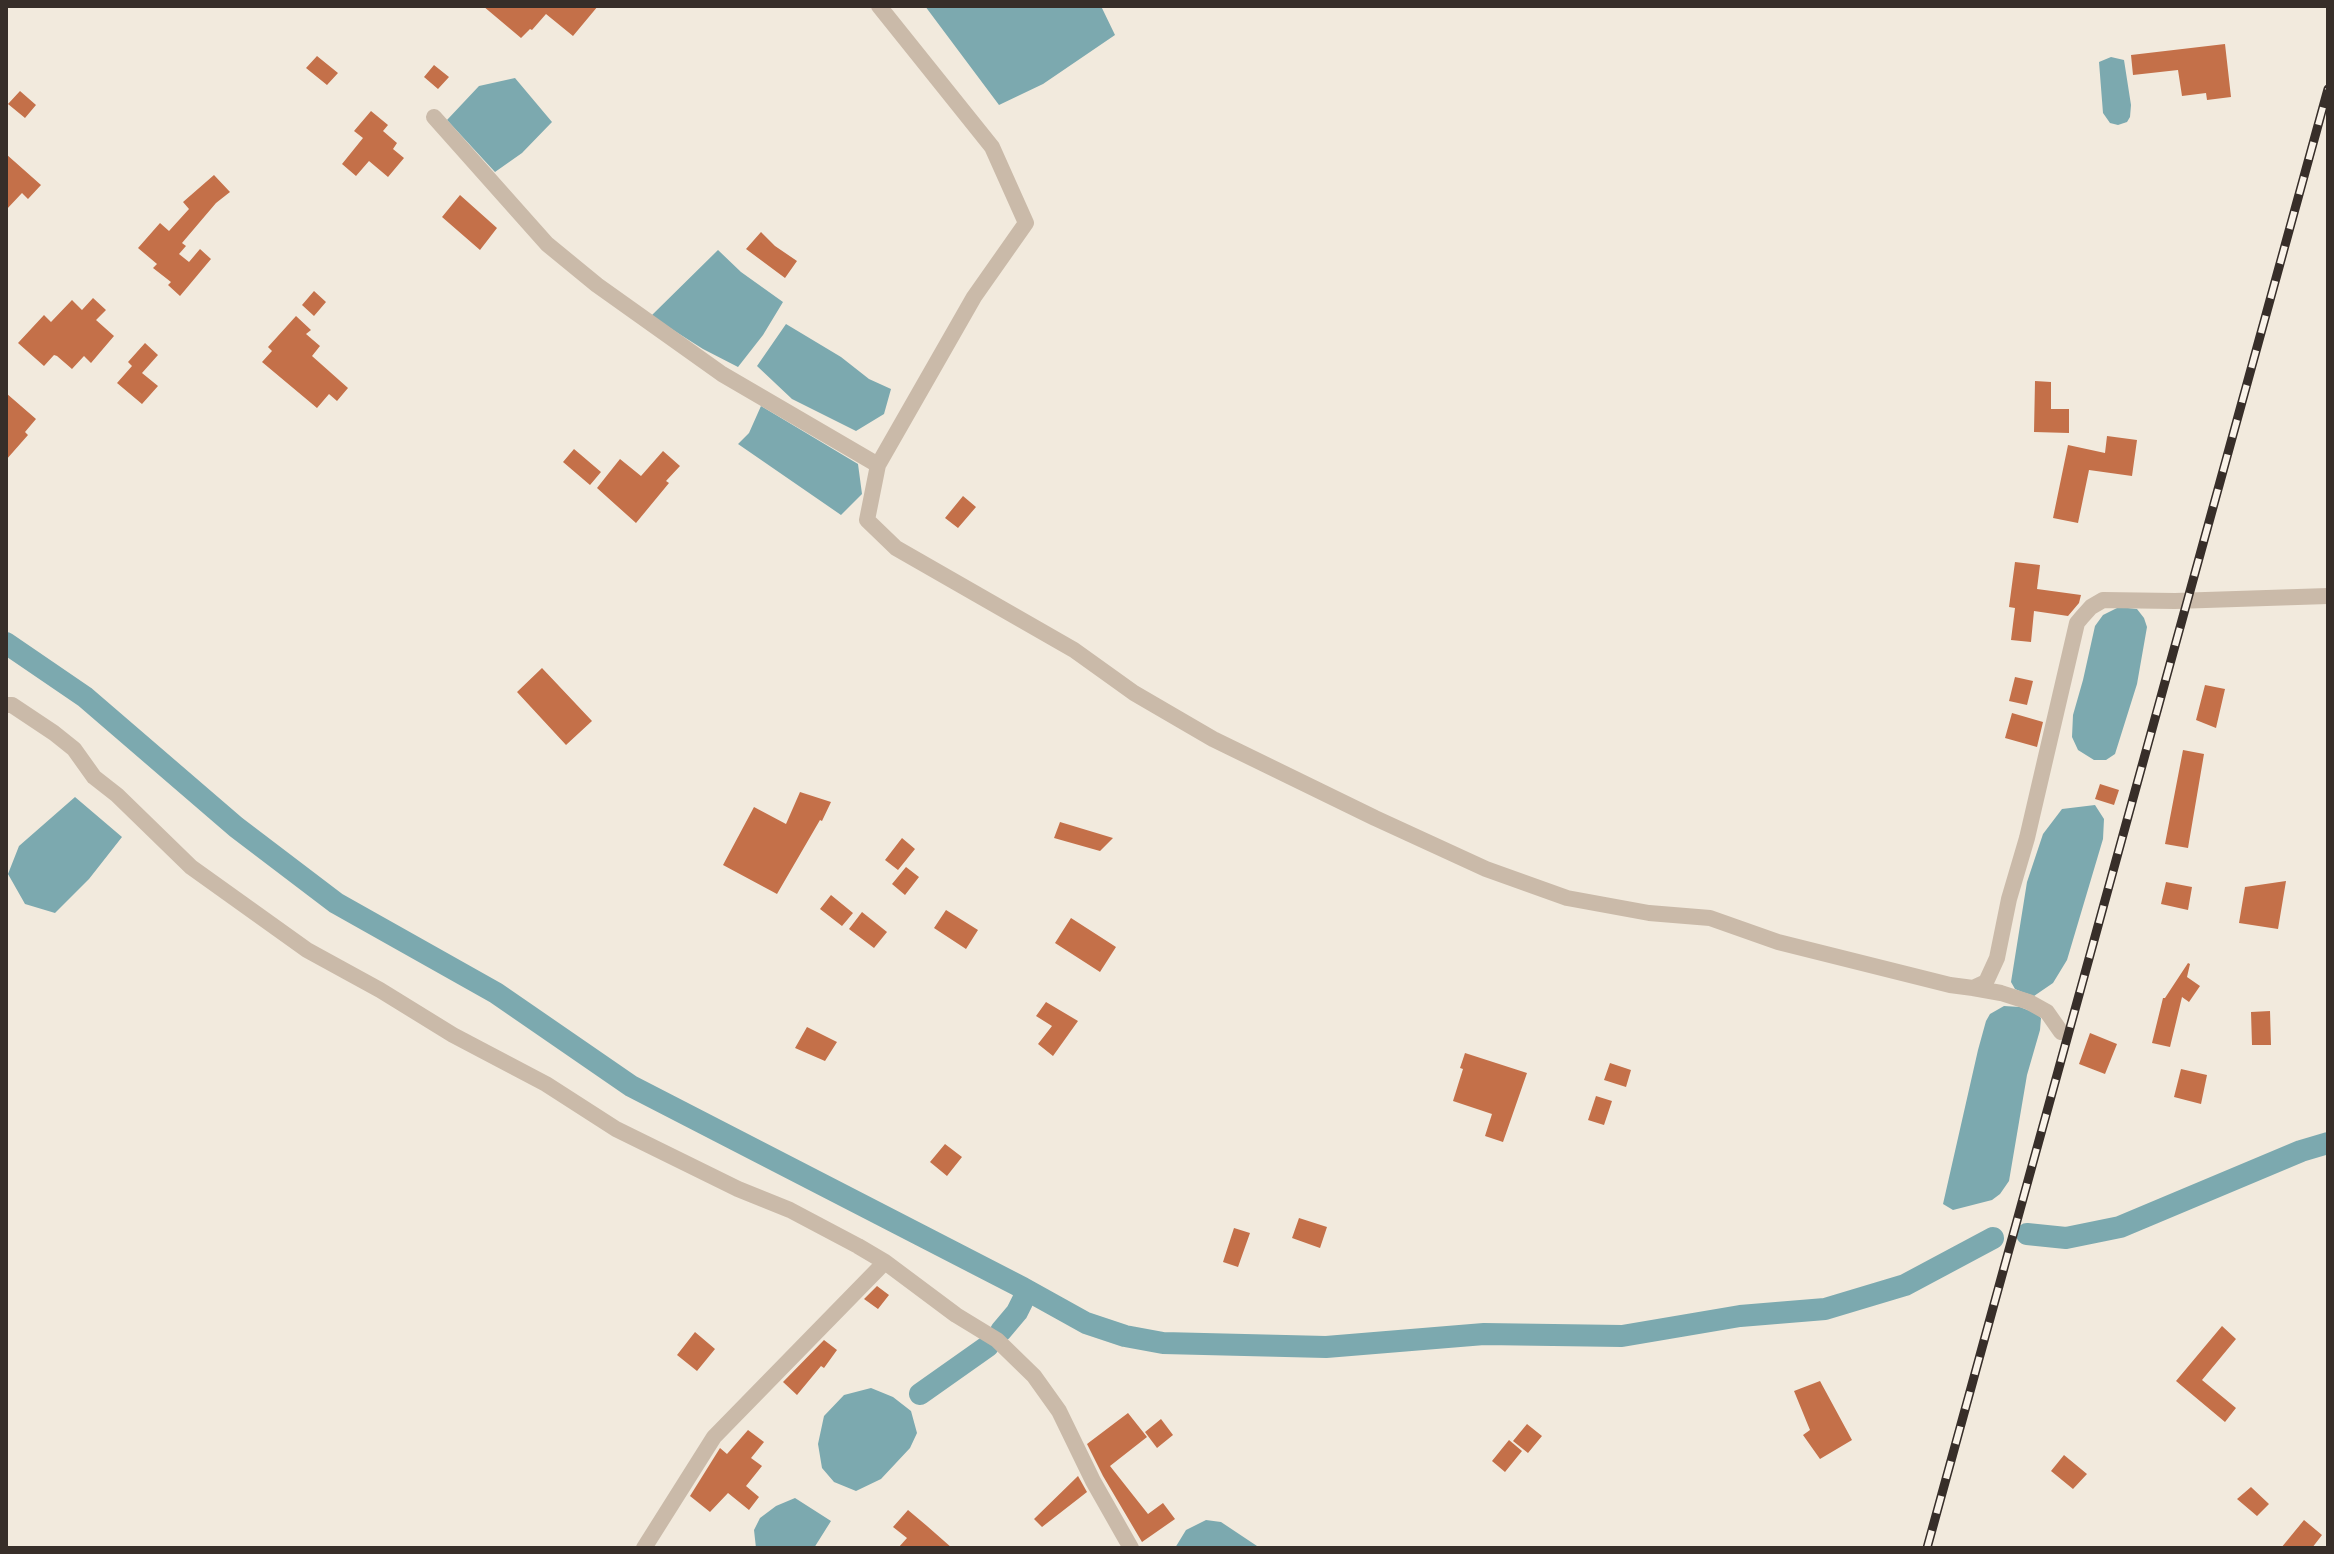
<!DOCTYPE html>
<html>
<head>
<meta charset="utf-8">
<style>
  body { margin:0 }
  #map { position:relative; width:2334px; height:1554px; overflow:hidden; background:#f2eadd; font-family:Signika,sans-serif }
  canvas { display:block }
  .frame { position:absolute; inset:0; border:8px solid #372e29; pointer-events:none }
</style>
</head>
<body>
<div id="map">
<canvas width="2334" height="1554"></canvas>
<div class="frame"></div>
</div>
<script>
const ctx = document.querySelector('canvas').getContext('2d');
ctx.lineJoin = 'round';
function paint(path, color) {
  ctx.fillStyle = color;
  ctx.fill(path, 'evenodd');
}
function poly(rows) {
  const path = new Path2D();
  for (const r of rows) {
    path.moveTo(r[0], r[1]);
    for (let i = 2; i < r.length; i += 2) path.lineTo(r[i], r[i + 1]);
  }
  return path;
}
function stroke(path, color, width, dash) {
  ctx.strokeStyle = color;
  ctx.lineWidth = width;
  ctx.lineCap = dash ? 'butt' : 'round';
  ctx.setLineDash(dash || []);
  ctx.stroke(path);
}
paint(poly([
  [925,6,1101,6,1115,35,1043,84,999,105],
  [2111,57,2124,60,2131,105,2130,117,2127,122,2118,125,2110,123,2103,113,2099,62],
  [515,78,552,122,522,153,495,172,447,120,479,86],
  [718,250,741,272,783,302,763,335,738,367,703,349,651,316],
  [786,324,841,357,869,379,891,389,884,414,856,431,792,399,757,366],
  [761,406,858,464,862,494,841,515,738,444,749,433],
  [2119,607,2137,609,2144,618,2147,627,2137,684,2115,754,2106,760,2094,760,2078,750,2072,737,2073,715,2083,680,2095,626,2103,615],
  [75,797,122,837,89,879,55,913,25,904,8,874,19,846],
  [2095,805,2104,819,2103,839,2067,960,2053,983,2034,996,2022,992,2015,989,2011,982,2027,882,2043,834,2062,809],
  [2004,1006,2020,1007,2035,1013,2041,1018,2040,1030,2027,1075,2009,1181,2000,1194,1992,1200,1953,1210,1943,1204,1978,1050,1986,1021,1990,1014],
  [871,1388,893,1397,911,1411,917,1433,910,1448,881,1479,856,1491,834,1482,822,1468,818,1444,824,1416,844,1395],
  [795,1498,831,1521,814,1548,756,1548,754,1530,760,1518,776,1506],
  [1206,1520,1221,1522,1260,1548,1175,1548,1186,1530]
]), '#7ca9af');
stroke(poly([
  [6,643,85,697,236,827,336,903,496,993,631,1086,1023,1288,1086,1323,1125,1336,1163,1343,1326,1347,1484,1334,1622,1336,1740,1316,1825,1309,1905,1285,1993,1238],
  [2027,1234,2066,1238,2120,1227,2301,1151,2328,1143],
  [1001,1331,1017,1312,1022,1302,1025,1295,1023,1288],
  [920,1394,988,1346]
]), '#7ca9af', 22);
paint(poly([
  [483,6,598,6,573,36,546,14,532,30,530,29,521,38],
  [2225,44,2231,97,2207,100,2206,93,2182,96,2178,70,2133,75,2131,55],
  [317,56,338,73,327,85,306,68],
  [434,65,449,77,438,89,424,77],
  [20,91,36,105,25,118,8,104],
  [371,111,388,125,383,131,397,143,393,149,404,158,388,177,369,161,356,176,342,164,363,138,354,131],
  [6,154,41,185,28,199,22,193,6,210],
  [214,175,230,192,216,203,182,243,186,246,179,254,189,262,200,249,211,259,180,296,168,285,171,282,153,268,157,264,138,248,160,223,169,231,189,209,183,202],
  [460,195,497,228,480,250,442,217],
  [761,232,775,246,797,261,785,278,746,249],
  [314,291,326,302,314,316,302,305],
  [93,298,106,310,96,320,114,336,91,363,84,356,72,369,57,356,54,355,44,366,18,343,44,315,51,322,72,300,82,310],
  [296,316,311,330,306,334,320,346,312,356,348,388,337,401,329,394,317,408,262,362,272,351,268,347],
  [145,343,158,355,142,373,158,386,142,404,117,383,132,366,128,362],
  [2035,381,2051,382,2051,409,2069,409,2069,433,2034,432],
  [6,393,36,419,25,432,28,435,6,460],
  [2107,436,2137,440,2132,476,2089,470,2078,523,2053,518,2068,445,2105,453],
  [574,449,601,472,590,485,563,462],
  [663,451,680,466,666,481,669,483,636,523,597,488,620,459,641,476],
  [963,496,976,507,958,528,945,518],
  [2015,562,2040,565,2037,589,2081,595,2079,603,2068,616,2034,611,2031,642,2011,640,2015,608,2009,607],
  [542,668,592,721,566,745,517,692],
  [2015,677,2033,681,2027,705,2009,701],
  [2205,685,2225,689,2216,728,2196,720],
  [2012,713,2043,722,2037,747,2005,738],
  [2183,750,2204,754,2188,848,2165,844],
  [2100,784,2119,790,2114,805,2095,799],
  [800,792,831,802,822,821,820,820,777,894,723,865,754,807,786,824],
  [1060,822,1113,838,1100,851,1054,838],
  [902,838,915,849,898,870,885,860],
  [906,867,919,877,905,895,892,884],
  [2286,881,2278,929,2239,923,2245,887],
  [2166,882,2192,887,2188,910,2161,904],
  [831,895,853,913,842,926,820,909],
  [946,910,978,930,966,949,934,928],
  [862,912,887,932,874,948,849,929],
  [1071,918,1116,947,1100,972,1055,943],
  [2188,963,2190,964,2187,977,2200,986,2189,1002,2182,997,2170,1047,2152,1043,2163,998,2165,998],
  [1046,1002,1078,1021,1053,1056,1038,1044,1052,1026,1036,1016],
  [2270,1011,2271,1045,2252,1045,2251,1012],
  [807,1027,837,1042,825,1061,795,1048],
  [2090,1033,2117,1044,2105,1074,2079,1064],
  [1465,1053,1527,1073,1503,1142,1485,1136,1492,1114,1453,1101,1463,1069,1460,1068],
  [1610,1063,1631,1070,1626,1087,1604,1080],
  [2181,1069,2207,1075,2201,1104,2174,1097],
  [1596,1096,1612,1101,1604,1125,1588,1120],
  [945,1144,962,1157,947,1176,930,1162],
  [1299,1218,1327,1227,1320,1248,1292,1238],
  [1234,1228,1250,1233,1238,1267,1223,1262],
  [877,1286,889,1295,878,1309,864,1299],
  [2222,1326,2236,1339,2202,1380,2236,1408,2225,1422,2176,1381],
  [695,1332,715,1349,697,1371,677,1355],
  [824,1340,837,1350,824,1368,821,1366,797,1395,783,1382],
  [1820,1381,1852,1440,1820,1459,1803,1435,1810,1430,1794,1391],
  [1128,1413,1147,1437,1110,1466,1148,1514,1163,1503,1175,1519,1142,1542,1103,1476,1087,1444],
  [1161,1419,1173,1435,1157,1448,1145,1432],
  [1527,1424,1542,1436,1528,1453,1513,1441],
  [748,1430,764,1442,751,1458,762,1466,746,1486,759,1497,749,1510,728,1493,710,1512,690,1496,720,1448,727,1454],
  [1509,1440,1522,1451,1505,1472,1492,1461],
  [2064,1455,2087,1474,2073,1489,2051,1471],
  [1078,1476,1087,1492,1042,1527,1034,1519],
  [2251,1487,2269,1504,2257,1516,2237,1499],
  [908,1510,927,1526,952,1548,898,1548,907,1538,893,1527],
  [2304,1520,2322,1535,2312,1548,2281,1548]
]), '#c47049');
stroke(poly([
  [434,117,547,244,597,285,722,374,878,465,867,520,896,548,1074,650,1134,693,1213,739,1375,818,1486,869,1567,898,1649,913,1710,918,1778,942,1950,985,1973,988,1986,982,1997,958,2009,899,2027,838,2077,623,2082,617,2091,607,2103,600,2175,601,2328,596],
  [878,465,974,297,1026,223,992,147,879,6],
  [6,705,12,705,54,733,74,749,94,777,117,795,191,867,307,950,380,990,453,1035,546,1084,616,1129,738,1189,790,1210,858,1246,885,1262,956,1315,997,1340,1034,1376,1059,1411,1093,1481,1131,1548],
  [1973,988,2001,993,2029,1002,2047,1012,2061,1032],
  [644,1548,714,1437,885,1262]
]), '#cabaa9', 16);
const rail = poly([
  [1927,1548,2328,89]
]);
stroke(rail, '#372e29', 9);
stroke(rail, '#faf3e9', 6, [18]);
</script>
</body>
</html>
